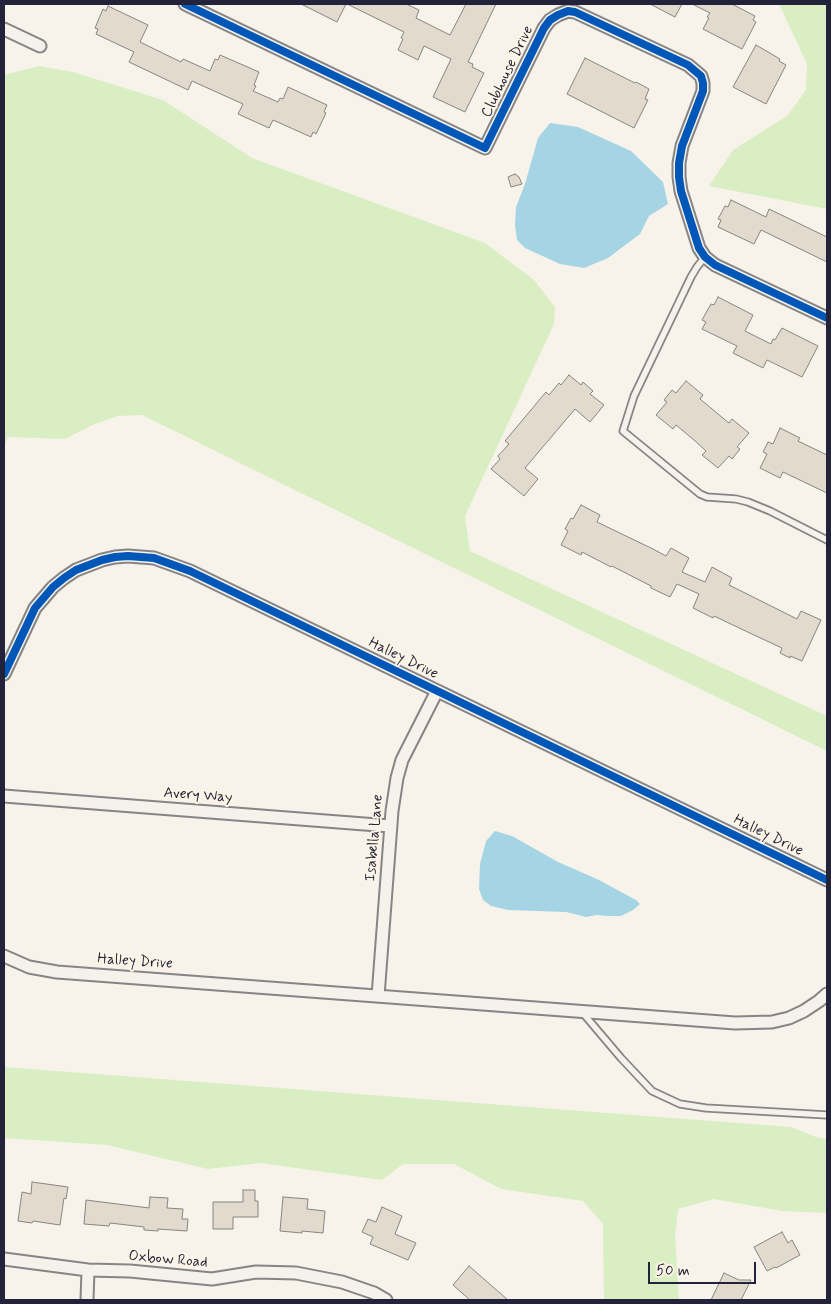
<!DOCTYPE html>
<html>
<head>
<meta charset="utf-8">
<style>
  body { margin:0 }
  #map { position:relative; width:831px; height:1304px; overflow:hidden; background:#f7f3ea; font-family:Mynerve,sans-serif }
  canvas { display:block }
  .frame { position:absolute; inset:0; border:5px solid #22223b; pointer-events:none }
  .scale { position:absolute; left:648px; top:1262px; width:108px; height:22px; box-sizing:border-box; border:2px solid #22223b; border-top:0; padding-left:6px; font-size:15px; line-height:18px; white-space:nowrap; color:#22223b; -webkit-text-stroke:4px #fcf5e5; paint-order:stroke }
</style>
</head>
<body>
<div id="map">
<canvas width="831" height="1304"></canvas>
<div class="frame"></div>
<div class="scale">50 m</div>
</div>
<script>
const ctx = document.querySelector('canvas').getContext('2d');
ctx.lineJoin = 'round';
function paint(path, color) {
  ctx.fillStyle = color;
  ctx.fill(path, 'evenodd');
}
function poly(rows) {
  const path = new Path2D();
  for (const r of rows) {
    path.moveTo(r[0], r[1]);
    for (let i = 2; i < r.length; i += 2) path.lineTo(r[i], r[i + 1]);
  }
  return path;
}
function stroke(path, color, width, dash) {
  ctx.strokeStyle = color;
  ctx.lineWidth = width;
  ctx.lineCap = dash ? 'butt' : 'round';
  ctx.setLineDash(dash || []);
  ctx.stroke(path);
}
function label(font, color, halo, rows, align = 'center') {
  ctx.font = font + ' Mynerve,sans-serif';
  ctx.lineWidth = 4;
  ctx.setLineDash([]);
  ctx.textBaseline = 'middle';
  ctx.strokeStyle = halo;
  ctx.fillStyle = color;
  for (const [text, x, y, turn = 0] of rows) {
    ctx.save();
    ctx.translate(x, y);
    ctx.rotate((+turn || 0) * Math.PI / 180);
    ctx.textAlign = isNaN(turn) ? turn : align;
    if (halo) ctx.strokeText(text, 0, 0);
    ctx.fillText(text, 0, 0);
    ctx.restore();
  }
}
paint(poly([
  [779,4,827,4,827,209,709,186,733,150,787,116,806,90,807,64],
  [39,66,73,72,163,100,252,158,485,243,534,280,555,307,554,324,465,516,470,551,827,716,827,751,142,415,118,416,95,424,65,439,8,437,4,446,4,75],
  [4,1067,791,1127,816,1137,827,1139,827,1213,782,1211,714,1199,678,1209,675,1236,679,1300,604,1300,603,1224,583,1201,501,1189,454,1164,403,1164,382,1180,260,1163,208,1169,107,1145,4,1138]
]), '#daeec3');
paint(poly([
  [550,123,578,127,631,151,663,182,668,204,649,216,640,234,608,258,584,268,560,264,525,248,517,240,515,225,516,207,525,184,538,138],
  [495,831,512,836,558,862,597,879,636,900,640,904,633,910,621,916,607,916,597,915,586,917,566,912,508,910,491,906,483,900,479,889,480,864,486,841]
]), '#a5d4e5');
const building = poly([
  [301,4,346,4,337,22,301,4],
  [347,4,406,4,419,10,416,18,450,35,466,4,496,4,468,62,473,64,472,67,484,73,465,112,433,97,451,59,424,46,418,60,398,50,403,39,401,38,404,32,347,4],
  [650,4,682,4,675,17,650,4],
  [692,4,732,4,755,16,753,20,756,22,742,49,703,29,709,18,707,17,710,13,692,4],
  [108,6,148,25,140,42,181,62,183,59,210,71,215,59,218,60,220,55,259,72,254,85,256,86,253,91,278,102,280,98,283,99,288,87,327,105,324,112,326,113,316,134,313,132,311,137,273,120,269,128,238,114,243,104,192,81,188,90,129,62,134,52,96,34,98,29,95,28,103,9,106,11,108,6],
  [756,45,780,59,779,61,786,65,766,104,733,87,756,45],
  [585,58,635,83,636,82,649,89,645,99,648,100,634,128,567,94,585,58],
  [515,174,519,177,522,184,511,187,508,177,515,174],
  [731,200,766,217,769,209,827,237,827,262,761,230,754,244,718,227,721,220,718,219,725,206,728,207,731,200],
  [718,297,753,315,745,331,771,344,773,339,775,340,782,328,818,346,802,377,767,360,763,368,733,353,737,346,702,329,706,322,702,320,711,304,714,305,718,297],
  [569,375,581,385,583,382,593,391,590,394,604,405,590,422,575,409,525,468,538,479,524,496,491,469,500,459,498,456,509,444,505,441,546,392,549,395,559,383,561,385,569,375],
  [686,381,703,395,700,399,729,423,732,419,749,433,737,447,740,449,732,459,729,456,718,468,702,455,706,451,694,440,676,425,673,429,656,415,667,402,664,400,672,390,676,393,686,381],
  [780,428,800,438,798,441,827,455,827,493,783,472,780,478,760,468,767,454,763,452,768,442,773,444,780,428],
  [581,505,600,515,597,522,653,549,666,556,671,548,689,558,682,572,705,582,712,567,732,578,729,585,797,619,801,611,821,620,802,661,790,656,790,658,780,653,782,648,754,635,714,616,713,618,693,608,699,594,677,584,670,597,651,588,651,586,612,566,611,567,582,552,581,555,561,545,568,531,565,529,571,518,573,519,581,505],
  [32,1182,68,1187,66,1199,64,1198,60,1225,33,1221,32,1223,18,1221,22,1192,31,1194,32,1182],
  [243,1190,255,1190,255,1201,258,1201,258,1217,233,1217,233,1229,213,1229,213,1202,243,1202,243,1190],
  [150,1197,168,1198,167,1208,183,1209,182,1219,188,1219,187,1231,158,1229,158,1231,144,1230,144,1227,110,1223,109,1226,84,1224,86,1200,149,1208,150,1197],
  [283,1197,308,1199,307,1209,325,1211,323,1233,302,1231,302,1233,280,1231,283,1197],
  [382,1207,402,1216,395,1234,416,1243,408,1260,370,1244,373,1237,362,1232,368,1219,376,1222,382,1207],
  [782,1232,788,1243,792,1240,800,1255,776,1268,775,1267,767,1271,754,1247,782,1232],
  [469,1266,508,1300,470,1300,453,1285,469,1266],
  [724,1273,739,1280,751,1280,741,1300,711,1300,724,1273]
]);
paint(building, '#e1dacd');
stroke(building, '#868485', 1);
const lane = poly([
  [705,257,697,267,691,277,634,396,623,431,700,494,707,497,736,499,748,502,770,511,827,540],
  [582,1012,621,1058,652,1091,680,1104,706,1108,827,1115]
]);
const street = poly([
  [185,4,485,148,544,28,550,20,558,15,568,11,575,12,688,65,701,76,703,83,703,91,682,146,679,163,679,177,681,191,699,248,705,257,715,265,827,318],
  [4,29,40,46],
  [4,674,35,608,53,587,64,578,76,570,102,560,115,557,128,556,154,558,190,571,827,880],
  [4,796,390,826],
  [4,956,29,967,57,972,735,1023,772,1022,789,1018,804,1011,819,1001,827,994],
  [378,996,392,811,397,778,402,760,437,691],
  [4,1259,88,1270,130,1271,212,1279,256,1272,296,1273,342,1282,374,1293,386,1300],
  [87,1300,88,1270]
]);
stroke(lane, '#868485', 9);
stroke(street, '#868485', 15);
stroke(lane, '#f5f2ec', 5.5);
stroke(street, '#f5f2ec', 11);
stroke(poly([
  [185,4,485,148,544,28,550,20,558,15,568,11,575,12,688,65,701,76,703,83,703,91,682,146,679,163,679,177,681,191,699,248,705,257,715,265,827,318],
  [4,674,35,608,53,587,64,578,76,570,102,560,115,557,128,556,154,558,190,571,827,880]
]), '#0057b8', 8);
label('15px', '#22223b', '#fcf5e5', [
  ["Clubhouse Drive",508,72,-64],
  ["Halley Drive",403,659,26],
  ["Avery Way",198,796,4],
  ["Halley Drive",768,836,26],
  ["Isabella Lane",375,838,-85],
  ["Halley Drive",135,962,4],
  ["Oxbow Road",168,1260,5]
]);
</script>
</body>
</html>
